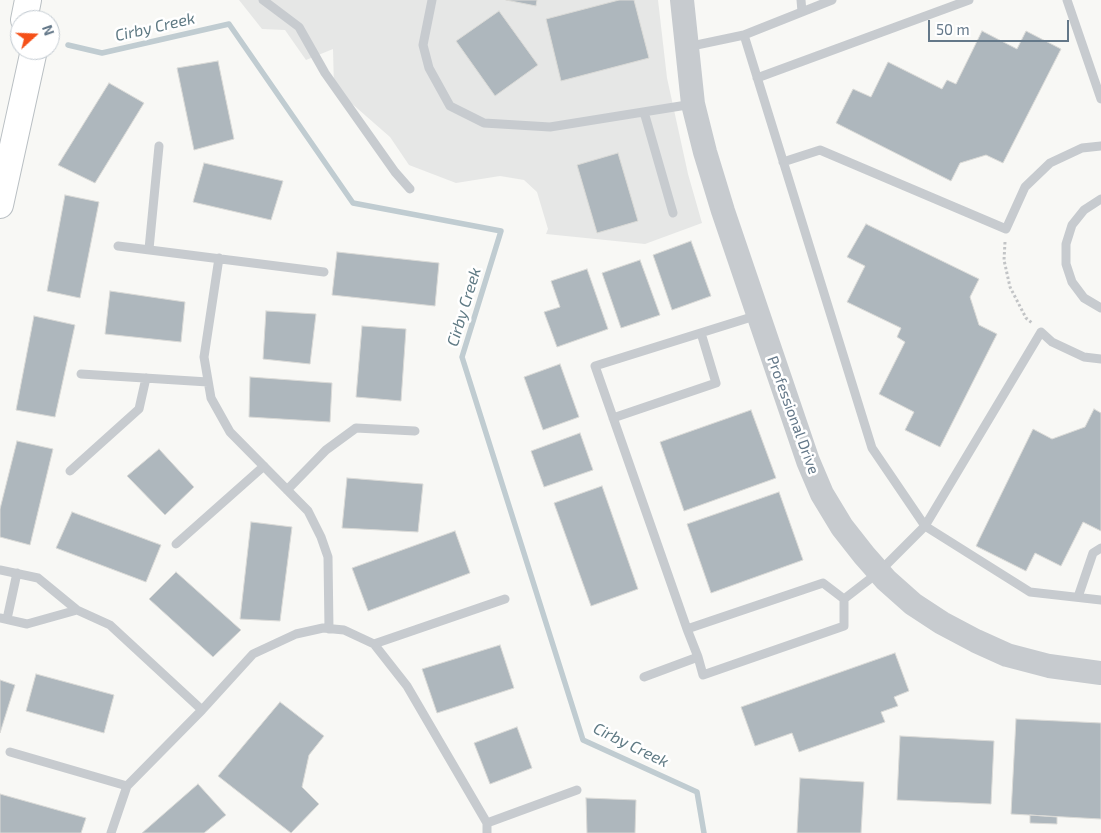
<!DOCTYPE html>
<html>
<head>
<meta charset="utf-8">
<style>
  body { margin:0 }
  #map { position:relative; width:1101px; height:833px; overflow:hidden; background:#f8f8f5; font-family:"Exo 2",sans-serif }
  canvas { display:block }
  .north { position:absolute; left:10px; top:10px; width:50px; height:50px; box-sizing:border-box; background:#fff; border:1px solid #c1c9d0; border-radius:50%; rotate:70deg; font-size:14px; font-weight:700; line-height:20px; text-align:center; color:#647889 }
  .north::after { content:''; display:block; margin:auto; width:18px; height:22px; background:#f55018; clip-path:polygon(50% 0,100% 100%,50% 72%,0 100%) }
  .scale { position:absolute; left:928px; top:20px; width:141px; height:22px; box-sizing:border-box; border:2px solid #647889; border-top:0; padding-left:6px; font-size:15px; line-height:18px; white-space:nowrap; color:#647889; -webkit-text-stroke:4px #fff; paint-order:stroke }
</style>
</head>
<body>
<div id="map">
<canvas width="1101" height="833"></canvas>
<div class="north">N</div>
<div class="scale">50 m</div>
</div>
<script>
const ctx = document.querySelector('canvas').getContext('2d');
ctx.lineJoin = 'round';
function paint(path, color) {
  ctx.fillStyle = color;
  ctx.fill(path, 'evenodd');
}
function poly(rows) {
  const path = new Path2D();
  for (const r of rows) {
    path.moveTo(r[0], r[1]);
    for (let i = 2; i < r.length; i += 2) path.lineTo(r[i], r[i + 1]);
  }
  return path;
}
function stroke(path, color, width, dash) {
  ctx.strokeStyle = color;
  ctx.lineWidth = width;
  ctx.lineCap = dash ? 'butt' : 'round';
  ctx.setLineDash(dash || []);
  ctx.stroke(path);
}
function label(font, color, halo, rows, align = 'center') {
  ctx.font = font + ' "Exo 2",sans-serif';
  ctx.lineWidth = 5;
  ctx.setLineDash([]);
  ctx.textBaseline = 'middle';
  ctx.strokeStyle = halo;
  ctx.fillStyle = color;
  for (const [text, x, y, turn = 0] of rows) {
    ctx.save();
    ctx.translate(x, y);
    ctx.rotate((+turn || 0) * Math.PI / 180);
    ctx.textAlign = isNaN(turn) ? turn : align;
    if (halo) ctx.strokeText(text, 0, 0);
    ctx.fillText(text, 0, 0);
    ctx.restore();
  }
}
paint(poly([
  [239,0,658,0,667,78,688,174,702,223,645,244,546,234,548,229,537,192,524,180,500,176,456,183,409,165,390,137,334,88,333,49,306,60,285,30,262,29]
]), '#e6e7e6');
stroke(poly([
  [68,45,102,53,229,24,353,203,501,231,462,357,583,740,697,792,704,833]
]), '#c0ccd1', 5.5);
const building = poly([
  [506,0,537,0,536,6,506,0],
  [619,0,634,0,649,58,561,81,546,19,619,0],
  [499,11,538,65,495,96,456,41,499,11],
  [982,31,1017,49,1026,31,1061,49,1003,163,986,155,960,163,951,181,836,123,853,89,871,97,888,62,942,89,947,80,956,84,982,31],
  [218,61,234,139,194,150,177,68,218,61],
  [109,83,144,103,95,183,58,165,109,83],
  [618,153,638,221,597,233,577,165,618,153],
  [204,163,283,181,271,220,193,202,204,163],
  [65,195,99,202,80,298,47,291,65,195],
  [866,224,979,279,970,297,979,325,997,334,940,447,905,430,914,412,879,394,905,342,897,337,901,328,847,302,865,266,847,257,866,224],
  [691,241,711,296,672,310,653,255,691,241],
  [337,252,439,263,435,306,332,295,337,252],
  [640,260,660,315,621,328,602,273,640,260],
  [587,269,608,329,557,347,544,312,560,307,551,281,587,269],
  [110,291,185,302,181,342,105,334,110,291],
  [266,311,316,314,310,364,263,359,266,311],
  [34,316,75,325,55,417,16,410,34,316],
  [362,326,406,329,401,401,356,397,362,326],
  [560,364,579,417,543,430,524,377,560,364],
  [250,377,332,383,330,422,249,417,250,377],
  [1094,409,1101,413,1101,531,1083,522,1061,566,1035,553,1026,571,976,546,1033,429,1052,439,1085,427,1094,409],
  [751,410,776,478,684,511,660,442,751,410],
  [580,433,593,470,544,487,531,451,580,433],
  [17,441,53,449,30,545,0,537,0,509,17,441],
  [159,449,194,487,165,515,127,476,159,449],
  [347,478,423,484,418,532,342,528,347,478],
  [602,486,638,589,591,606,554,503,602,486],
  [779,492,803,560,711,593,687,524,779,492],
  [72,512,161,545,146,582,56,548,72,512],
  [251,522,292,527,280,621,240,619,251,522],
  [455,531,470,573,368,611,352,568,455,531],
  [176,572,241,630,213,657,149,599,176,572],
  [500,645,514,688,437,713,422,669,500,645],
  [895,653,909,691,894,697,898,706,881,712,885,722,799,752,792,733,755,746,741,707,895,653],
  [36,674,114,695,104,733,26,711,36,674],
  [0,680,15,685,0,733,0,680],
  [280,702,324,736,309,755,302,787,319,804,291,833,218,776,280,702],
  [1016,719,1101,723,1101,819,1011,814,1016,719],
  [517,727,532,768,490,784,474,743,517,727],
  [900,736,994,741,991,804,897,800,900,736],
  [800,778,864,782,861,833,797,833,800,778],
  [198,784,226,815,204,833,142,833,198,784],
  [0,794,86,818,81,833,0,833,0,794],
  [586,798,636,800,635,833,587,833,586,798],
  [1030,815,1057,817,1057,824,1030,823,1030,815]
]);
paint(building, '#aeb7bd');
stroke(building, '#dadad7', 1);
const secondary = poly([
  [24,20,28,0],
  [0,205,34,50]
]);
stroke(secondary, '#b9bfc3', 28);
stroke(poly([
  [1005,242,1004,260,1010,287,1026,318,1032,323]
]), '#c2c4c6', 3, [2.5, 2.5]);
stroke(poly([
  [263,0,299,27,325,73,395,172,410,189],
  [432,0,423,45,429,68,450,106,484,123,550,127,693,104],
  [801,0,802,12],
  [1067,0,1101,99],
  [744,35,832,0],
  [687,47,744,35,872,448,925,526,879,572,844,599,823,583,687,629,595,366,758,315],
  [757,78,969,0],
  [644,112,673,213],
  [783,162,820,150,1006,229,1025,187,1050,163,1082,148,1101,146],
  [1101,199,1084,210,1072,225,1066,244,1066,264,1072,282,1084,298,1101,308],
  [118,246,324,272],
  [149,249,159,146],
  [219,258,204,357,211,398,230,432,308,511,321,537,328,557,329,629],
  [1101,359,1084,357,1052,342,1041,332,925,526,1030,592,1101,600],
  [81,374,208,382],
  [613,418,716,383,701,333],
  [70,471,139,409,146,378],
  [287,490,326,450,356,428,415,431],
  [176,544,264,466],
  [0,570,38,578,77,610,110,625,202,710],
  [1078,597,1093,553,1101,548],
  [0,618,27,624,77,610],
  [7,619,17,573],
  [374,644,505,599],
  [698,657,703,675,844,626,844,599],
  [644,677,698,657,687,629],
  [10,752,127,786],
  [487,823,577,790],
  [111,833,127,786,202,710,253,654,296,634,323,628,344,630,374,644,407,686,487,823,487,833]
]), '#c7cbcf', 9);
stroke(poly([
  [682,0,693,104,705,152,723,211,808,461,822,494,842,527,864,555,886,580,913,604,942,623,976,641,1007,655,1049,666,1101,673]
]), '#c7cbcf', 24);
stroke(secondary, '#fff', 26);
label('15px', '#647889', '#fff', [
  ["Professional Drive",793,415,70]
]);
label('italic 16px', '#5f7a84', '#fff', [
  ["Cirby Creek",155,27,-13],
  ["Cirby Creek",464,307,-73],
  ["Cirby Creek",631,745,26]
]);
</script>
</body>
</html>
